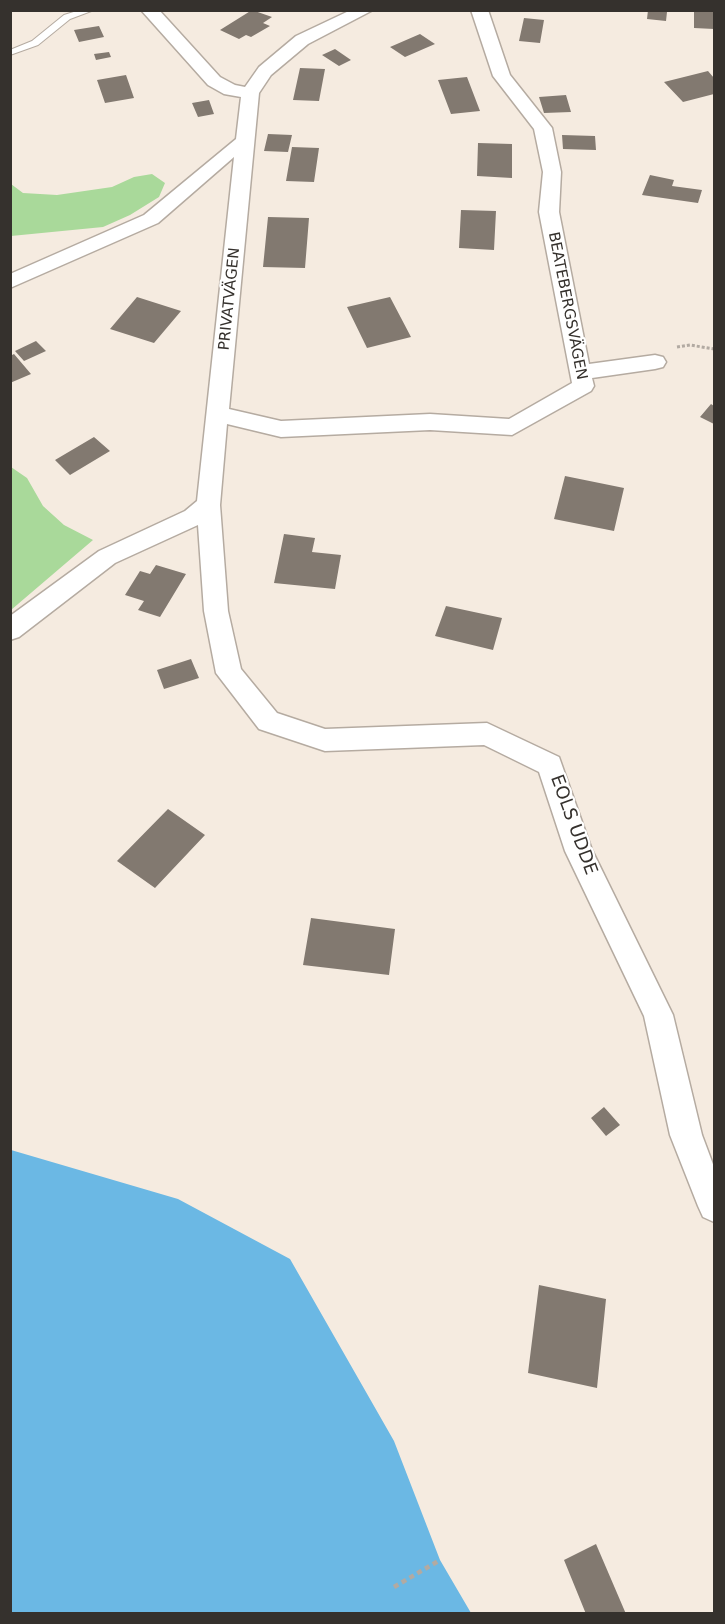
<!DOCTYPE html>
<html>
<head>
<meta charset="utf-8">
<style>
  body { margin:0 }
  #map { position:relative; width:725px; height:1624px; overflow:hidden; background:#f5ebe0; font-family:"DejaVu Sans",sans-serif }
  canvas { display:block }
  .frame { position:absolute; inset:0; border:12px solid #35312d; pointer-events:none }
</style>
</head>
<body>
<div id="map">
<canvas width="725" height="1624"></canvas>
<div class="frame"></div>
</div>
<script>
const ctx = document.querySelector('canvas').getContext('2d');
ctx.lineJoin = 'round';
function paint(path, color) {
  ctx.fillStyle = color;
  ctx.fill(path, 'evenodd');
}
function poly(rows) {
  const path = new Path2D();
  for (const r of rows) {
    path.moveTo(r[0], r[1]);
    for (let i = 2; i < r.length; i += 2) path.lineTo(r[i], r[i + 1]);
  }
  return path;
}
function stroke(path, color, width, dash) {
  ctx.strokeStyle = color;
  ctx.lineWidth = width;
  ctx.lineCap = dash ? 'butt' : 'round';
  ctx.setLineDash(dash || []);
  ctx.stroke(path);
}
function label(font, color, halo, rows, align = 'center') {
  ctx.font = font + ' "DejaVu Sans",sans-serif';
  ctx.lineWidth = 4.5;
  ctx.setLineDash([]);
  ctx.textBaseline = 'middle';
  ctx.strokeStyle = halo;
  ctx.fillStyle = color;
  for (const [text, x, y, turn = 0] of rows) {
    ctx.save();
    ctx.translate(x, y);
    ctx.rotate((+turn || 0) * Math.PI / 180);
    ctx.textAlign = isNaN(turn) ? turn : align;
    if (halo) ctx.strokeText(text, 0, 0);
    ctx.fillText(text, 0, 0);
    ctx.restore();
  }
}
paint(poly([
  [152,174,165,183,159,197,130,215,103,227,11,236,11,184,23,193,57,195,112,187,134,177],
  [11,467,27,478,43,506,64,525,93,540,11,610]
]), '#a9d99a');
paint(poly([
  [11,1150,178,1199,290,1259,394,1441,440,1560,471,1613,11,1613]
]), '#6bb8e4');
paint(poly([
  [252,10,272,17,263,23,270,26,251,37,246,35,239,39,220,30],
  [648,10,667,12,666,21,647,19],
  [694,10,714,10,714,29,694,28],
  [524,18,544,20,540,43,519,41],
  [99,26,104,37,79,42,74,30],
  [420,34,435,44,405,57,390,47],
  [335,49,351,60,339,66,322,55],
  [109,52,111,57,96,60,94,54],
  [300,68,325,69,319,101,293,100],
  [708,71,714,78,714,94,683,102,664,82],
  [126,75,134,98,105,103,97,80],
  [467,77,480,111,451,114,438,80],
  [566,95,571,112,544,113,539,97],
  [209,100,214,114,198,117,192,103],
  [268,134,292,135,288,152,264,151],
  [562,135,595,136,596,150,563,149],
  [478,143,512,144,512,178,477,176],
  [292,147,319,148,314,182,286,181],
  [650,175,674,180,672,186,702,190,698,203,642,195],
  [461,210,496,211,494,250,459,248],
  [268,217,309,218,305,268,263,267],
  [137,297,181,311,154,343,110,329],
  [390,297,411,337,367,348,347,307],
  [36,341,46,351,24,361,15,351],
  [14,354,31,374,10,383,10,356],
  [711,404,714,406,714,424,700,417],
  [94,437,110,451,70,475,55,460],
  [565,476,624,488,614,531,554,519],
  [284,534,315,538,312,552,341,555,335,589,274,583],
  [156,565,186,574,160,617,138,610,144,601,125,595,140,571,150,574],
  [446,606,502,618,493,650,435,636],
  [191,659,199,678,164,689,157,670],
  [168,809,205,835,155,888,117,861],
  [311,918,395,929,389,975,303,965],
  [604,1107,620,1125,606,1136,591,1118],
  [539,1285,606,1299,597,1388,528,1373],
  [596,1544,626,1614,586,1614,564,1560]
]), '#827970');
const lane = poly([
  [80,10,94,10,70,19,38,45,10,55,10,50,32,41,64,15,80,10]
]);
const street = poly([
  [141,10,159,10,220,77,235,85,245,87,259,67,296,36,351,10,373,10,308,44,271,75,259,93,229,409,281,421,430,414,509,419,572,383,539,212,543,172,534,129,493,76,471,10,488,10,510,75,552,128,561,172,559,212,589,364,655,355,663,357,666,362,663,367,655,369,592,378,594,386,591,391,512,435,430,430,281,437,227,424,220,505,228,611,241,669,277,713,325,729,487,723,559,757,592,850,673,1015,702,1135,714,1167,714,1222,703,1217,698,1206,670,1135,644,1016,565,851,539,772,484,745,325,751,259,729,216,673,204,611,198,525,115,563,19,637,10,640,10,616,99,551,185,511,197,501,234,157,158,223,10,288,10,274,144,215,236,139,241,97,224,94,208,85,141,10]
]);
stroke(lane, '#b5aba1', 2);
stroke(street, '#b5aba1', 3);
stroke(poly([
  [677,347,690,345,714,349]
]), '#b2aaa2', 3, [3, 2]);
stroke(poly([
  [394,1587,440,1560]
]), '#b2aaa2', 4.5, [5, 4]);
paint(lane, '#fff');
paint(street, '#fff');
label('15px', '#35312d', '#fff', [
  ["PRIVATVÄGEN",230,299,-84],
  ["BEATEBERGSVÄGEN",567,306,79]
]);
label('18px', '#35312d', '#fff', [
  ["EOLS UDDE",573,825,70]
]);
</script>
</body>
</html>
